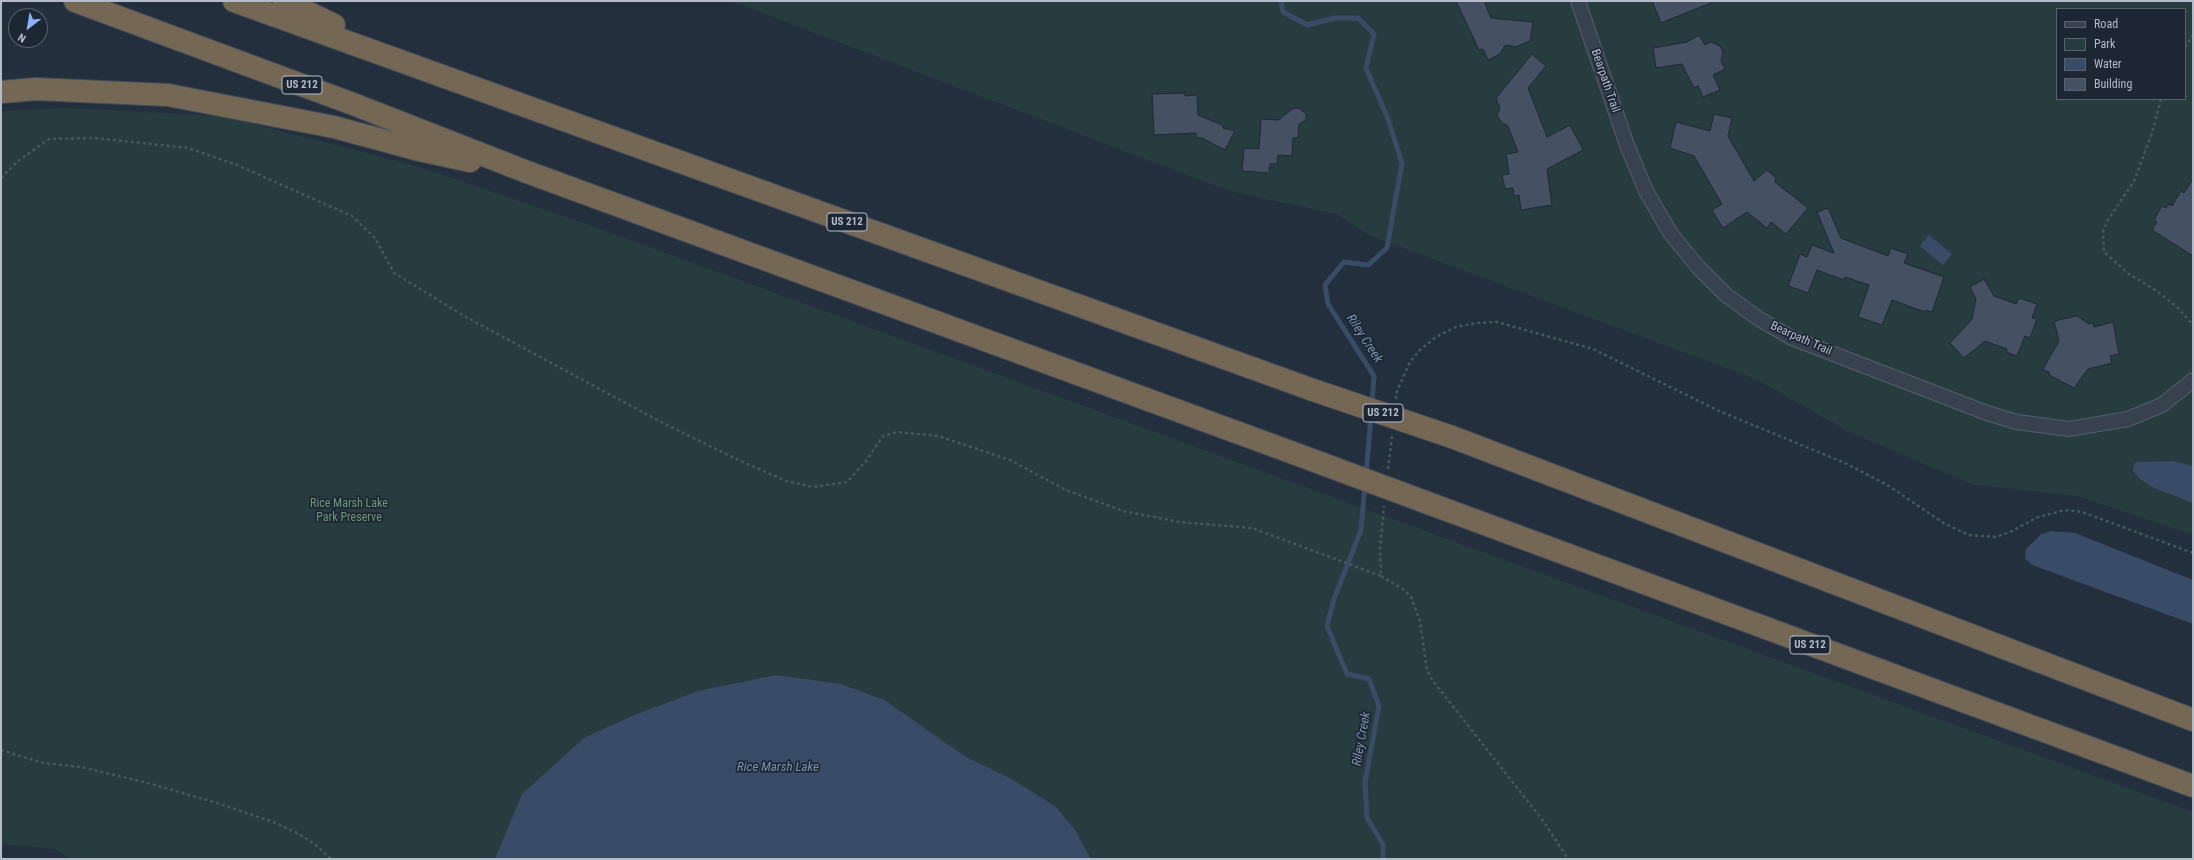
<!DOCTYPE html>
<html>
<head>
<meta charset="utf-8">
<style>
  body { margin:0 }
  #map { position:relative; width:2194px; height:860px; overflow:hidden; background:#242f3e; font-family:"Roboto Condensed",sans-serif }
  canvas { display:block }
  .frame { position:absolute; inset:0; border:2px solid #b4bcc9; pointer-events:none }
  .legend { position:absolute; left:2056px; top:8px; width:130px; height:92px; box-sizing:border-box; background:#1d2633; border:1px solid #59626f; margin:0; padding:5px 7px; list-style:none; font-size:12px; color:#b4bcc9 }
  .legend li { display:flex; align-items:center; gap:8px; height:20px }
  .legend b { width:20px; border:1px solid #59626f }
  .north { position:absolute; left:8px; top:8px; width:40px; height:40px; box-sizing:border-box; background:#1d2633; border:1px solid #59626f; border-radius:50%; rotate:211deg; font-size:11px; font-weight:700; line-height:16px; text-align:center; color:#b4bcc9 }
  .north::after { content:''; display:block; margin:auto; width:14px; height:18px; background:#8ab4f8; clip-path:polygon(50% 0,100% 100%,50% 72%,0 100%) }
</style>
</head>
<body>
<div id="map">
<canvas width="2194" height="860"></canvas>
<div class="frame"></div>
<ul class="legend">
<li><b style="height:5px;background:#38414e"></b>Road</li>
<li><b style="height:11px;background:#263c3f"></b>Park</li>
<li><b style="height:11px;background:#394c67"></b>Water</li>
<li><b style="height:11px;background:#455162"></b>Building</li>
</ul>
<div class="north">N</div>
</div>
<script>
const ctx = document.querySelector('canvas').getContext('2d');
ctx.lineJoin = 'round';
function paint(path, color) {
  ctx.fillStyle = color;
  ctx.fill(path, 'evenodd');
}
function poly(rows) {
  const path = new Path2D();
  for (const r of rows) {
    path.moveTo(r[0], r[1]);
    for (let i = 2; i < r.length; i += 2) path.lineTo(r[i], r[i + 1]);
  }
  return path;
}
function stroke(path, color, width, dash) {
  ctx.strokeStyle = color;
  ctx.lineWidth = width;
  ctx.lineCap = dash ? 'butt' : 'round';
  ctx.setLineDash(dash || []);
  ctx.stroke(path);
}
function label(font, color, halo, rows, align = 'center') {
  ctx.font = font + ' "Roboto Condensed",sans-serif';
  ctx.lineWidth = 3.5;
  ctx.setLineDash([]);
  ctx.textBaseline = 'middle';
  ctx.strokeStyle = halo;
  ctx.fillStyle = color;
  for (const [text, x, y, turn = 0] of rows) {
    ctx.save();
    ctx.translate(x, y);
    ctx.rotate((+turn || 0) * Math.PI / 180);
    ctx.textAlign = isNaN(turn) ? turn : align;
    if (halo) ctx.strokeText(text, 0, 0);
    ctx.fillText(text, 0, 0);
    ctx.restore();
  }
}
paint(poly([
  [731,1,2193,1,2193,535,2078,496,1974,485,1845,430,1758,380,1371,236,1336,214,1229,191],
  [2057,9,2185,9,2185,99,2057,99],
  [68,108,222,116,420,167,592,226,2193,812,2193,859,71,859,54,849,1,844,1,111]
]), '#263c3f');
paint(poly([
  [1929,235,1952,254,1943,265,1920,246],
  [2173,461,2193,466,2193,503,2152,487,2140,479,2133,471,2134,463,2139,462],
  [2051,531,2075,533,2193,580,2193,624,2032,565,2025,558,2026,549,2041,534],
  [776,675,841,684,884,700,966,757,1012,779,1056,807,1075,830,1091,859,495,859,522,794,584,738,632,716,698,691]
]), '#394c67');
stroke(poly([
  [1281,1,1283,12,1307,25,1335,18,1358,18,1374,34,1366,68,1388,119,1402,163,1387,248,1368,265,1344,262,1325,285,1328,304,1374,376,1372,404],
  [1366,475,1371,416],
  [1365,485,1361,530,1334,599,1327,626,1347,674,1369,679,1379,706,1365,782,1367,818,1383,844,1383,859]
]), '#394c67', 5);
const building = poly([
  [1456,1,1484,1,1491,18,1533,22,1530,41,1516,47,1505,45,1500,54,1488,60,1483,49,1479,50,1456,1],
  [1652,1,1713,1,1713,2,1661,23,1652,1],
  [1699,35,1705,45,1711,42,1720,46,1723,52,1721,61,1725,69,1713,75,1720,90,1703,97,1698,86,1694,88,1682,64,1656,68,1653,48,1687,42,1699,35],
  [1532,54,1546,66,1528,88,1547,137,1570,125,1583,150,1547,169,1552,205,1521,210,1519,195,1514,196,1513,188,1505,189,1502,175,1509,174,1506,154,1518,152,1508,126,1501,122,1497,115,1500,109,1496,98,1532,54],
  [1185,93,1185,96,1197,95,1198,115,1222,125,1223,128,1235,131,1225,150,1202,138,1196,138,1196,133,1154,135,1152,94,1185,93],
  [1299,108,1306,114,1306,120,1299,124,1298,138,1293,138,1292,156,1278,155,1277,164,1270,164,1269,173,1242,171,1244,148,1259,149,1261,119,1279,120,1292,109,1299,108],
  [1714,114,1732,118,1728,136,1754,181,1767,170,1776,178,1775,182,1808,208,1786,234,1771,222,1767,228,1747,212,1723,228,1712,210,1722,204,1694,156,1670,148,1676,122,1710,131,1714,114],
  [2193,179,2193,256,2152,230,2157,222,2154,220,2162,206,2166,208,2168,204,2172,206,2181,191,2184,193,2193,179],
  [1828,208,1841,238,1888,256,1891,248,1908,254,1904,263,1944,277,1932,312,1926,310,1925,312,1892,300,1882,325,1858,317,1869,285,1845,277,1844,280,1817,270,1808,293,1788,286,1800,254,1807,257,1812,245,1834,253,1817,212,1828,208],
  [1984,279,1994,296,2016,304,2019,298,2037,304,2032,318,2037,319,2030,338,2025,336,2017,356,2006,352,2007,349,1985,341,1964,358,1950,343,1972,319,1976,299,1970,287,1984,279],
  [2077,316,2089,324,2093,323,2094,327,2113,322,2119,354,2110,356,2112,363,2088,369,2074,388,2049,375,2050,373,2043,369,2059,341,2054,321,2077,316]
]);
paint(building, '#455162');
stroke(building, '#1f2835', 1);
const minor = poly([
  [1578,1,1627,145,1646,191,1671,234,1698,267,1726,295,1759,319,1792,338,1987,413,2017,422,2069,429,2128,419,2162,405,2193,380]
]);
const motorway = poly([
  [75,1,353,104,527,172,1296,454],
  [234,1,1313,390],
  [284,1,334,25],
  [1,92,36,89,168,95,334,127,415,149,470,161],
  [1452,437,2193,720],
  [1428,503,2193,786]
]);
stroke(minor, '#565f6c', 16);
stroke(motorway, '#434c59', 24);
stroke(poly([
  [2185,47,2193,35],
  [2161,99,2152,133,2134,181,2108,220,2103,231,2104,252,2129,274,2157,291,2177,307,2193,325],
  [1,178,18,161,49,139,95,138,188,148,237,165,352,216,375,238,394,273,466,317,659,421,734,458,786,481,813,487,847,482,866,461,883,436,898,432,938,436,1010,460,1066,490,1123,511,1180,522,1252,528,1381,576,1380,548,1384,506],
  [1396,399,1397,391,1410,362,1420,350,1436,337,1456,327,1476,323,1497,322,1593,349,1719,411,1845,463,1889,486,1945,524,1969,535,1996,537,2012,531,2038,517,2065,510,2082,512,2193,553],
  [1388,469,1392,436],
  [1381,576,1404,590,1411,597,1420,621,1427,670,1433,681,1544,822,1568,859],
  [1,750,43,763,81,767,144,782,214,802,276,823,299,834,316,845,331,859]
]), '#44595c', 2.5, [3, 3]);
stroke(minor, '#38414e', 14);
stroke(motorway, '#746855', 22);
const motorwayBridge = poly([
  [1313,390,1452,437],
  [1296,454,1428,503]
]);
stroke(motorwayBridge, '#434c59', 24, []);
stroke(motorwayBridge, '#746855', 22);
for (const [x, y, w] of [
  [302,85,40],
  [847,222,40],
  [1383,413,40],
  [1810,645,40]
]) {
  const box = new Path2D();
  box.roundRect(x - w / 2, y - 9, w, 18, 3);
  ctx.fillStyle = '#1d2633';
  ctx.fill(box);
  stroke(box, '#b4bcc9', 1);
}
label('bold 11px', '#b4bcc9', null, [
  ["US 212",302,85],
  ["US 212",847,222],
  ["US 212",1383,413],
  ["US 212",1810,645]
]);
label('12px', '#b4bcc9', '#1d2633', [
  ["Bearpath Trail",1605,81,71],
  ["Bearpath Trail",1801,339,24]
]);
label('12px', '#6b9a76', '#1d2633', [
  ["Rice Marsh Lake",349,504],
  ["Park Preserve",349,518]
]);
label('italic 13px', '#7c92b1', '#1d2633', [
  ["Riley Creek",1364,339,57],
  ["Riley Creek",1362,739,-80],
  ["Rice Marsh Lake",778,768]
]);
</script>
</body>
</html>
